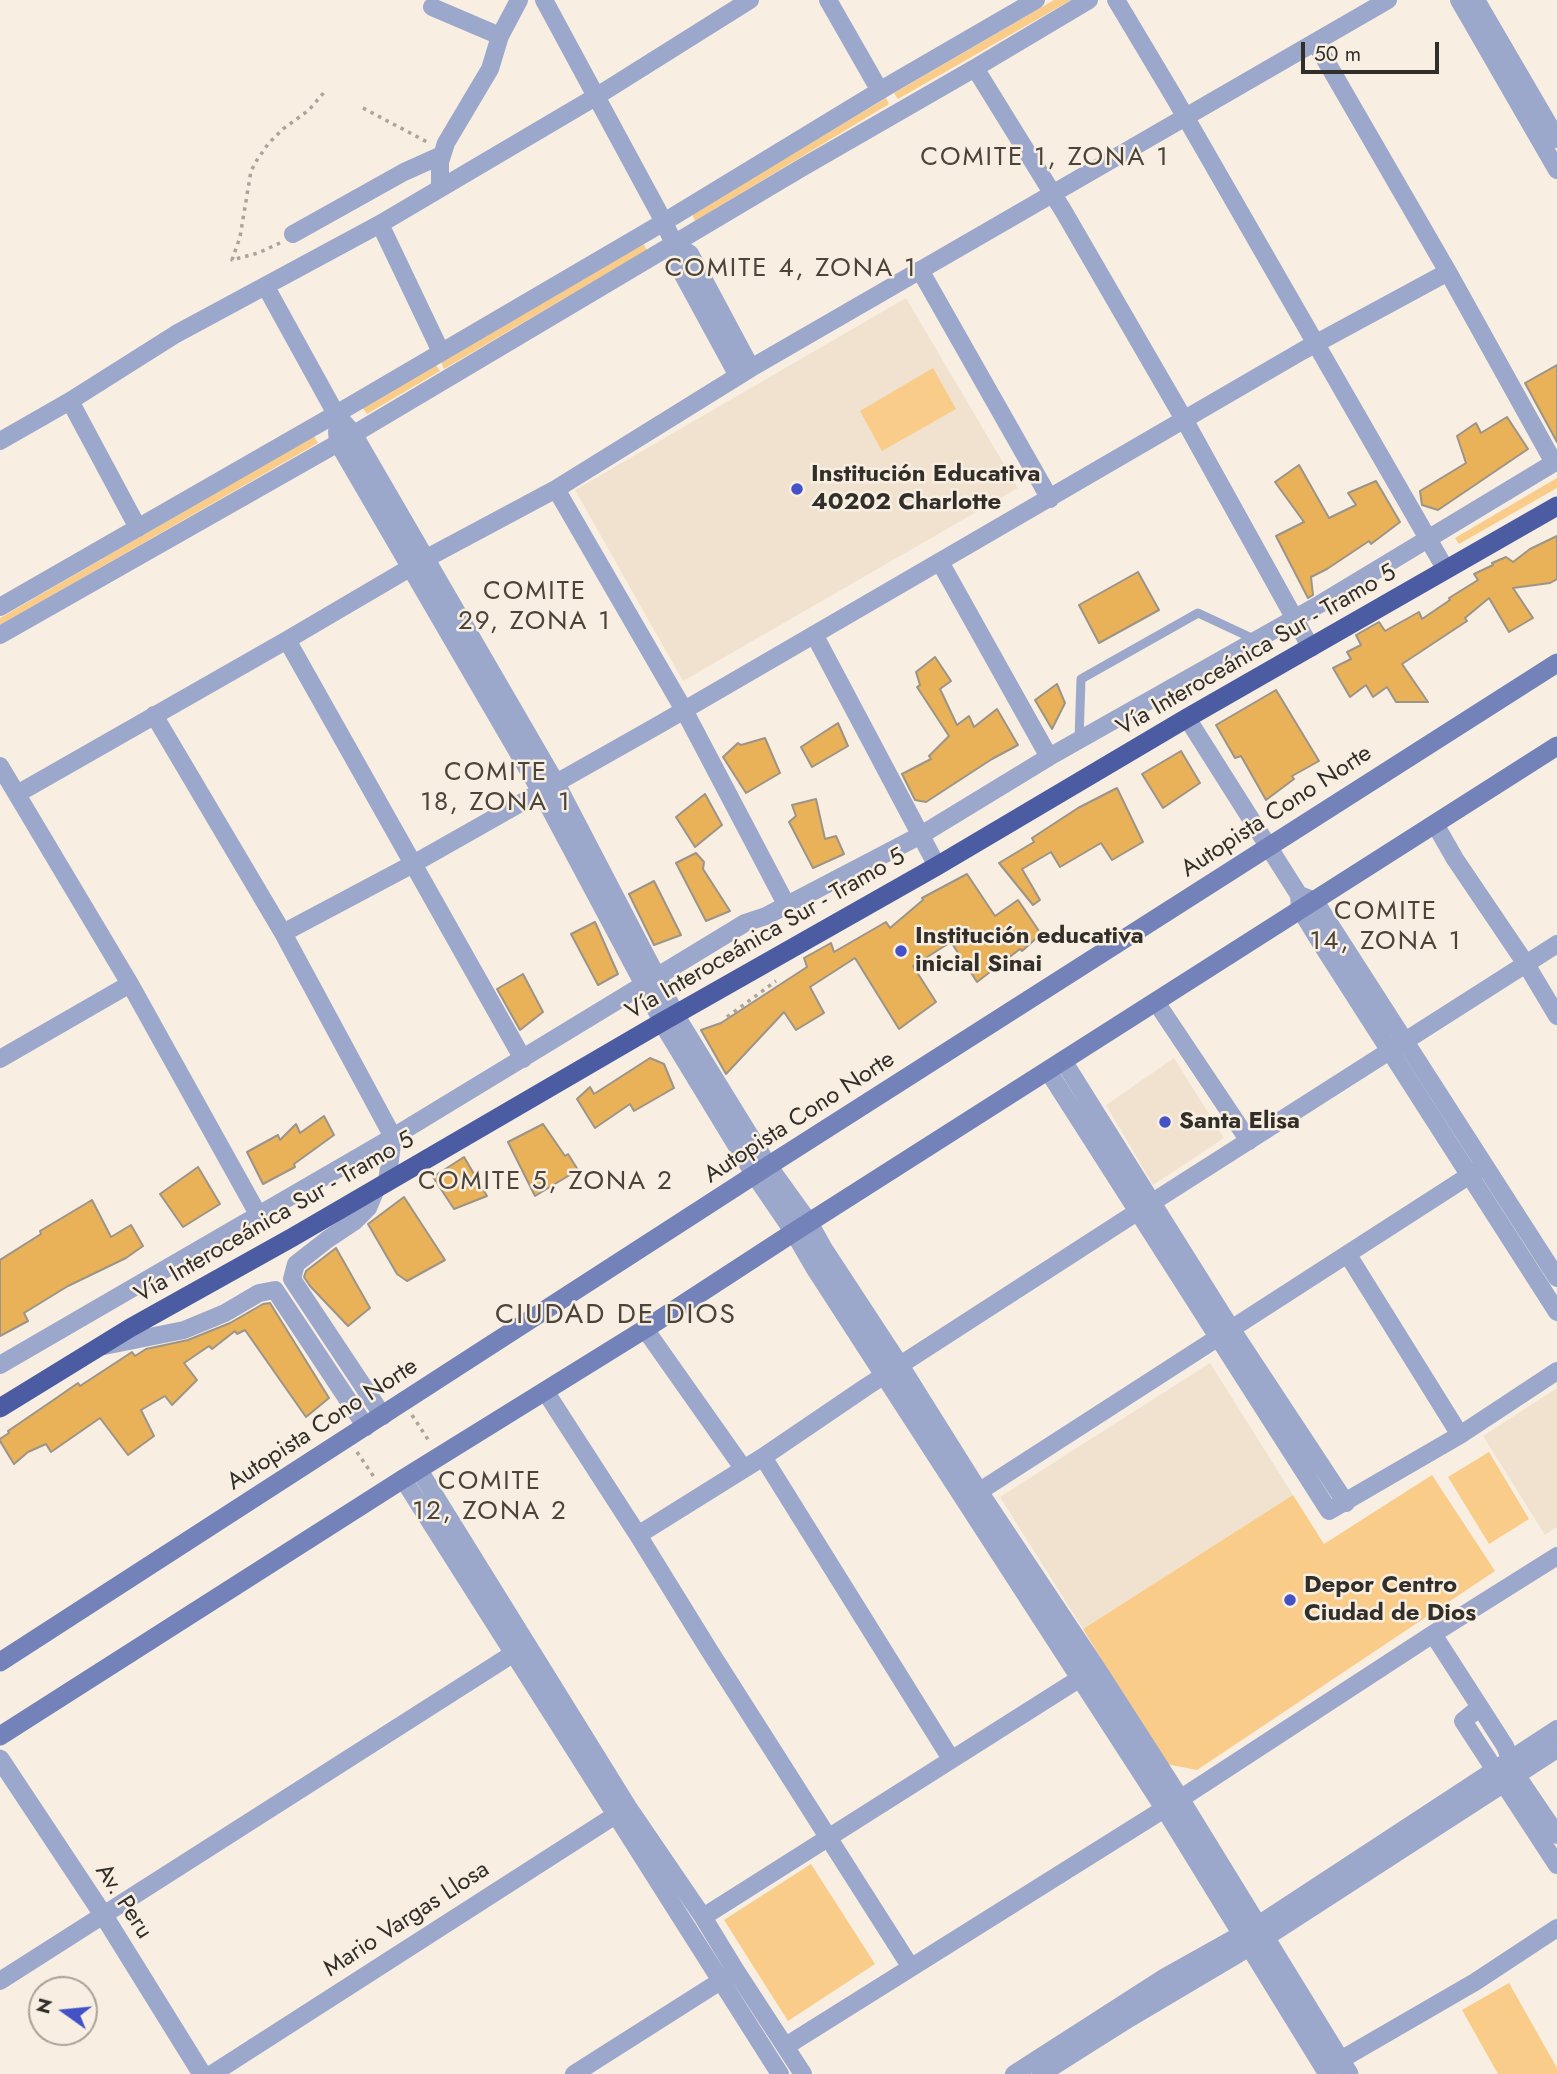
<!DOCTYPE html>
<html>
<head>
<meta charset="utf-8">
<style>
  body { margin:0 }
  #map { position:relative; width:1557px; height:2074px; overflow:hidden; background:#f8efe2; font-family:Jost,sans-serif }
  canvas { display:block }
  .north { position:absolute; left:28px; top:1976px; width:70px; height:70px; box-sizing:border-box; background:#f8efe2; border:2px solid #a9a298; border-radius:50%; rotate:285deg; font-size:19px; font-weight:700; line-height:28px; text-align:center; color:#322e29 }
  .north::after { content:''; display:block; margin:auto; width:24px; height:32px; background:#4352c6; clip-path:polygon(50% 0,100% 100%,50% 72%,0 100%) }
  .scale { position:absolute; left:1301px; top:42px; width:138px; height:32px; box-sizing:border-box; border:4px solid #322e29; border-top:0; padding-left:9px; font-size:21px; line-height:24px; white-space:nowrap; color:#322e29; -webkit-text-stroke:5px #f8efe2; paint-order:stroke }
</style>
</head>
<body>
<div id="map">
<canvas width="1557" height="2074"></canvas>
<div class="north">N</div>
<div class="scale">50 m</div>
</div>
<script>
const ctx = document.querySelector('canvas').getContext('2d');
ctx.lineJoin = 'round';
function paint(path, color) {
  ctx.fillStyle = color;
  ctx.fill(path, 'evenodd');
}
function poly(rows) {
  const path = new Path2D();
  for (const r of rows) {
    path.moveTo(r[0], r[1]);
    for (let i = 2; i < r.length; i += 2) path.lineTo(r[i], r[i + 1]);
  }
  return path;
}
function stroke(path, color, width, dash) {
  ctx.strokeStyle = color;
  ctx.lineWidth = width;
  ctx.lineCap = dash ? 'butt' : 'round';
  ctx.setLineDash(dash || []);
  ctx.stroke(path);
}
function label(font, color, halo, rows, align = 'center') {
  ctx.font = font + ' Jost,sans-serif';
  ctx.lineWidth = 5;
  ctx.setLineDash([]);
  ctx.textBaseline = 'middle';
  ctx.strokeStyle = halo;
  ctx.fillStyle = color;
  for (const [text, x, y, turn = 0] of rows) {
    ctx.save();
    ctx.translate(x, y);
    ctx.rotate((+turn || 0) * Math.PI / 180);
    ctx.textAlign = isNaN(turn) ? turn : align;
    if (halo) ctx.strokeText(text, 0, 0);
    ctx.fillText(text, 0, 0);
    ctx.restore();
  }
}
paint(poly([
  [906,298,1018,488,683,681,575,490],
  [1174,1058,1224,1138,1153,1185,1106,1105],
  [1210,1363,1293,1495,1083,1629,1000,1497],
  [1557,1388,1557,1527,1545,1535,1483,1436]
]), '#f0e2ce');
paint(poly([
  [1054,0,1071,0,898,99,894,93],
  [886,98,889,104,695,221,692,214],
  [643,243,647,250,444,369,441,362],
  [436,365,440,371,367,414,362,407],
  [933,368,956,409,882,451,860,411],
  [314,436,318,443,0,625,0,618],
  [1557,478,1557,488,1459,544,1455,538],
  [1489,1452,1529,1519,1489,1544,1448,1477],
  [1432,1475,1495,1571,1197,1770,1166,1764,1083,1629,1293,1495,1324,1544],
  [811,1864,875,1964,788,2021,724,1920],
  [1509,1983,1557,2068,1557,2074,1498,2074,1462,2010]
]), '#f9cc8a');
const building = poly([
  [1557,365,1557,442,1525,383,1557,365],
  [1507,417,1528,449,1438,510,1422,505,1420,491,1466,463,1457,436,1476,423,1481,433,1507,417],
  [1299,465,1329,518,1356,505,1348,493,1376,481,1400,522,1371,544,1369,541,1327,569,1311,577,1313,595,1308,598,1276,536,1304,522,1275,482,1299,465],
  [1557,536,1557,579,1550,583,1513,588,1533,618,1509,632,1489,598,1465,618,1467,621,1402,664,1428,702,1396,702,1387,687,1373,697,1366,685,1350,697,1333,668,1351,659,1347,652,1361,645,1356,635,1379,622,1385,631,1419,612,1422,619,1450,600,1449,598,1478,580,1474,574,1493,565,1492,563,1506,557,1513,562,1530,549,1557,536],
  [1138,572,1159,610,1099,643,1079,605,1138,572],
  [935,657,951,681,940,689,957,725,969,716,974,727,997,709,1018,745,992,759,926,802,915,800,902,774,931,759,929,756,949,736,917,687,920,685,916,672,935,657],
  [1057,684,1065,703,1052,729,1035,700,1057,684],
  [1276,690,1319,761,1292,776,1294,779,1266,800,1241,756,1235,758,1216,725,1276,690],
  [838,723,848,746,812,767,801,747,838,723],
  [765,738,780,773,746,793,723,757,738,743,741,745,765,738],
  [1181,751,1200,783,1163,808,1142,774,1181,751],
  [1117,788,1143,842,1112,860,1101,843,1060,867,1051,852,1022,869,1040,900,1033,905,999,863,1034,842,1032,838,1078,808,1117,788],
  [705,794,722,825,695,847,676,817,705,794],
  [816,799,825,839,836,836,844,854,813,868,789,822,796,816,792,805,816,799],
  [696,853,704,862,703,869,730,911,706,921,676,863,696,853],
  [967,874,995,916,1018,900,1041,934,1022,951,1020,949,977,982,951,942,913,966,936,1002,899,1029,855,958,810,987,824,1013,796,1030,784,1012,726,1074,701,1030,721,1023,807,967,804,958,831,943,834,952,886,922,890,928,923,900,922,898,967,874],
  [654,881,681,935,654,945,629,894,654,881],
  [595,922,618,974,598,985,571,934,595,922],
  [523,974,543,1012,520,1030,497,989,523,974],
  [650,1058,664,1064,674,1088,634,1111,630,1104,595,1128,577,1099,590,1087,594,1094,650,1058],
  [324,1116,334,1135,294,1164,295,1167,263,1184,247,1152,278,1135,280,1140,296,1124,300,1133,324,1116],
  [543,1124,565,1156,568,1154,578,1170,535,1196,508,1142,543,1124],
  [464,1157,487,1196,454,1209,433,1177,464,1157],
  [198,1167,220,1204,183,1227,160,1194,198,1167],
  [404,1197,445,1260,407,1281,397,1274,368,1224,404,1197],
  [92,1200,111,1237,131,1225,143,1246,126,1258,68,1286,24,1313,28,1321,0,1336,0,1260,41,1234,40,1231,92,1200],
  [336,1248,370,1308,348,1326,310,1286,304,1277,306,1271,336,1248],
  [270,1303,329,1398,306,1417,245,1330,237,1334,235,1331,212,1349,209,1346,184,1363,197,1380,172,1405,165,1396,141,1410,154,1436,128,1455,100,1418,51,1452,46,1444,28,1452,14,1464,0,1441,0,1439,9,1433,8,1431,52,1401,78,1383,80,1386,132,1352,135,1356,146,1349,188,1340,230,1323,263,1304,270,1303]
]);
paint(building, '#e9b158');
stroke(building, '#9d9488', 2);
stroke(poly([
  [363,108,429,143],
  [280,243,258,253,232,260,240,237,251,171,257,160,268,144,283,129,309,110,326,90],
  [727,1017,776,981],
  [412,1415,429,1441],
  [357,1452,374,1477]
]), '#aca49b', 3.5, [3.5, 5]);
stroke(poly([
  [1079,740,1081,679,1198,613,1256,640]
]), '#9ca7cc', 9);
stroke(poly([
  [544,0,664,222,674,244,676,262,738,376],
  [828,0,880,91],
  [1116,0,1174,97,1446,570],
  [1459,0,1557,170],
  [1476,0,1557,139],
  [432,7,500,36],
  [1315,42,1448,272,1554,463],
  [975,68,1064,212,1185,421,1311,648],
  [440,188,440,162,446,143,490,69,500,36,519,0],
  [380,224,441,352],
  [293,234,404,172,442,155],
  [674,244,690,254,751,368],
  [920,270,1050,499],
  [266,287,336,414,354,434,361,447,556,783,657,977],
  [70,401,138,528],
  [337,431,338,443,541,792,644,985,662,1022],
  [0,441,70,401,176,334,380,224,597,96,750,0],
  [556,489,684,710,786,904],
  [940,562,1049,757],
  [0,607,336,414,664,222,886,87,1036,0],
  [0,635,354,434,803,167,975,68,1089,0],
  [815,636,937,866],
  [287,640,523,1059],
  [154,715,283,933,393,1137,387,1182],
  [1187,718,1299,895,1300,909,1322,945,1557,1312],
  [0,766,130,984,259,1216],
  [17,794,287,640,425,559,556,489,751,368,1388,0],
  [1435,824,1455,859,1526,964,1557,1016],
  [1302,896,1315,901,1557,1278],
  [283,933,413,864,662,723,1302,351,1448,272],
  [1156,1002,1249,1141],
  [0,1059,130,984],
  [1064,1062,1232,1330,1346,1503],
  [1048,1071,1329,1511,1460,1435,1557,1371],
  [376,1189,368,1208,355,1221,328,1239,296,1264,292,1279,383,1416],
  [1348,1255,1460,1435],
  [645,1329,743,1468],
  [104,1346,184,1330,225,1313,259,1293,275,1290,366,1427],
  [0,1365,393,1137,745,923,766,916,921,835,1049,757,1320,604,1557,461],
  [545,1391,638,1535,709,1650,910,1966],
  [763,1457,951,1759],
  [419,1470,628,1807,703,1917,736,1971,803,2074],
  [403,1479,780,2074],
  [969,1498,1484,1166],
  [638,1535,763,1457,866,1387,1137,1212,1557,944],
  [1433,1634,1505,1746,1517,1776,1557,1835],
  [1480,1707,1463,1721,1557,1865],
  [703,1917,1090,1672],
  [0,1981,522,1648],
  [786,2046,1180,1799,1433,1634,1557,1556],
  [1330,2066,1475,1982,1557,1928],
  [212,2074,625,1809],
  [574,2074,730,1975],
  [1014,2074,1165,1977,1258,1925,1557,1729],
  [1041,2074,1130,2018,1265,1938,1557,1749]
]), '#9ca7cc', 18);
stroke(poly([
  [657,977,675,1015,768,1166,809,1223,824,1250,900,1366,979,1492,1096,1668,1180,1799,1349,2074],
  [662,1022,755,1175,794,1232,815,1268,1165,1809,1328,2074],
  [0,1759,104,1916,202,2074]
]), '#9ca7cc', 19);
stroke(poly([
  [0,1662,768,1166,1557,663],
  [0,1736,403,1479,645,1329,794,1232,1557,746]
]), '#7382b9', 19);
stroke(poly([
  [0,1408,130,1328,293,1237,662,1022,937,866,1187,718,1557,506]
]), '#4c5ca3', 19);
for (const [x, y, r, color] of [
  [797,489,7,"#4352c6"],
  [901,951,7,"#4352c6"],
  [1165,1122,7,"#4352c6"],
  [1290,1600,7,"#4352c6"]
]) {
  const dot = new Path2D();
  dot.arc(x, y, r, 0, 2 * Math.PI);
  ctx.fillStyle = color;
  ctx.fill(dot);
  stroke(dot, '#f8efe2', 2.5);
}
label('bold 24px', '#322e29', '#f8efe2', [
  ["Institución Educativa",811,475],
  ["40202 Charlotte",811,503],
  ["Institución educativa",915,937],
  ["inicial Sinai",915,965],
  ["Santa Elisa",1179,1122],
  ["Depor Centro",1304,1586],
  ["Ciudad de Dios",1304,1614]
], 'left');
label('24px', '#322e29', '#f8efe2', [
  ["Vía Interoceánica Sur - Tramo 5",1257,651,-30],
  ["Autopista Cono Norte",1277,812,-33],
  ["Vía Interoceánica Sur - Tramo 5",766,935,-30],
  ["Autopista Cono Norte",800,1118,-33],
  ["Vía Interoceánica Sur - Tramo 5",275,1218,-30],
  ["Autopista Cono Norte",323,1425,-33],
  ["Av. Peru",123,1902,57],
  ["Mario Vargas Llosa",407,1920,-33]
]);
ctx.letterSpacing = '2px';
label('26px', '#4c443a', '#f8efe2', [
  ["COMITE 1, ZONA 1",1045,159],
  ["COMITE 4, ZONA 1",791,270],
  ["COMITE",535,593],
  ["29, ZONA 1",535,623],
  ["COMITE",496,774],
  ["18, ZONA 1",496,804],
  ["COMITE",1386,913],
  ["14, ZONA 1",1386,943],
  ["COMITE 5, ZONA 2",546,1183],
  ["COMITE",490,1483],
  ["12, ZONA 2",490,1513]
]);
ctx.letterSpacing = '0px';
ctx.letterSpacing = '2px';
label('28px', '#4c443a', '#f8efe2', [
  ["CIUDAD DE DIOS",616,1316]
]);
ctx.letterSpacing = '0px';
</script>
</body>
</html>
